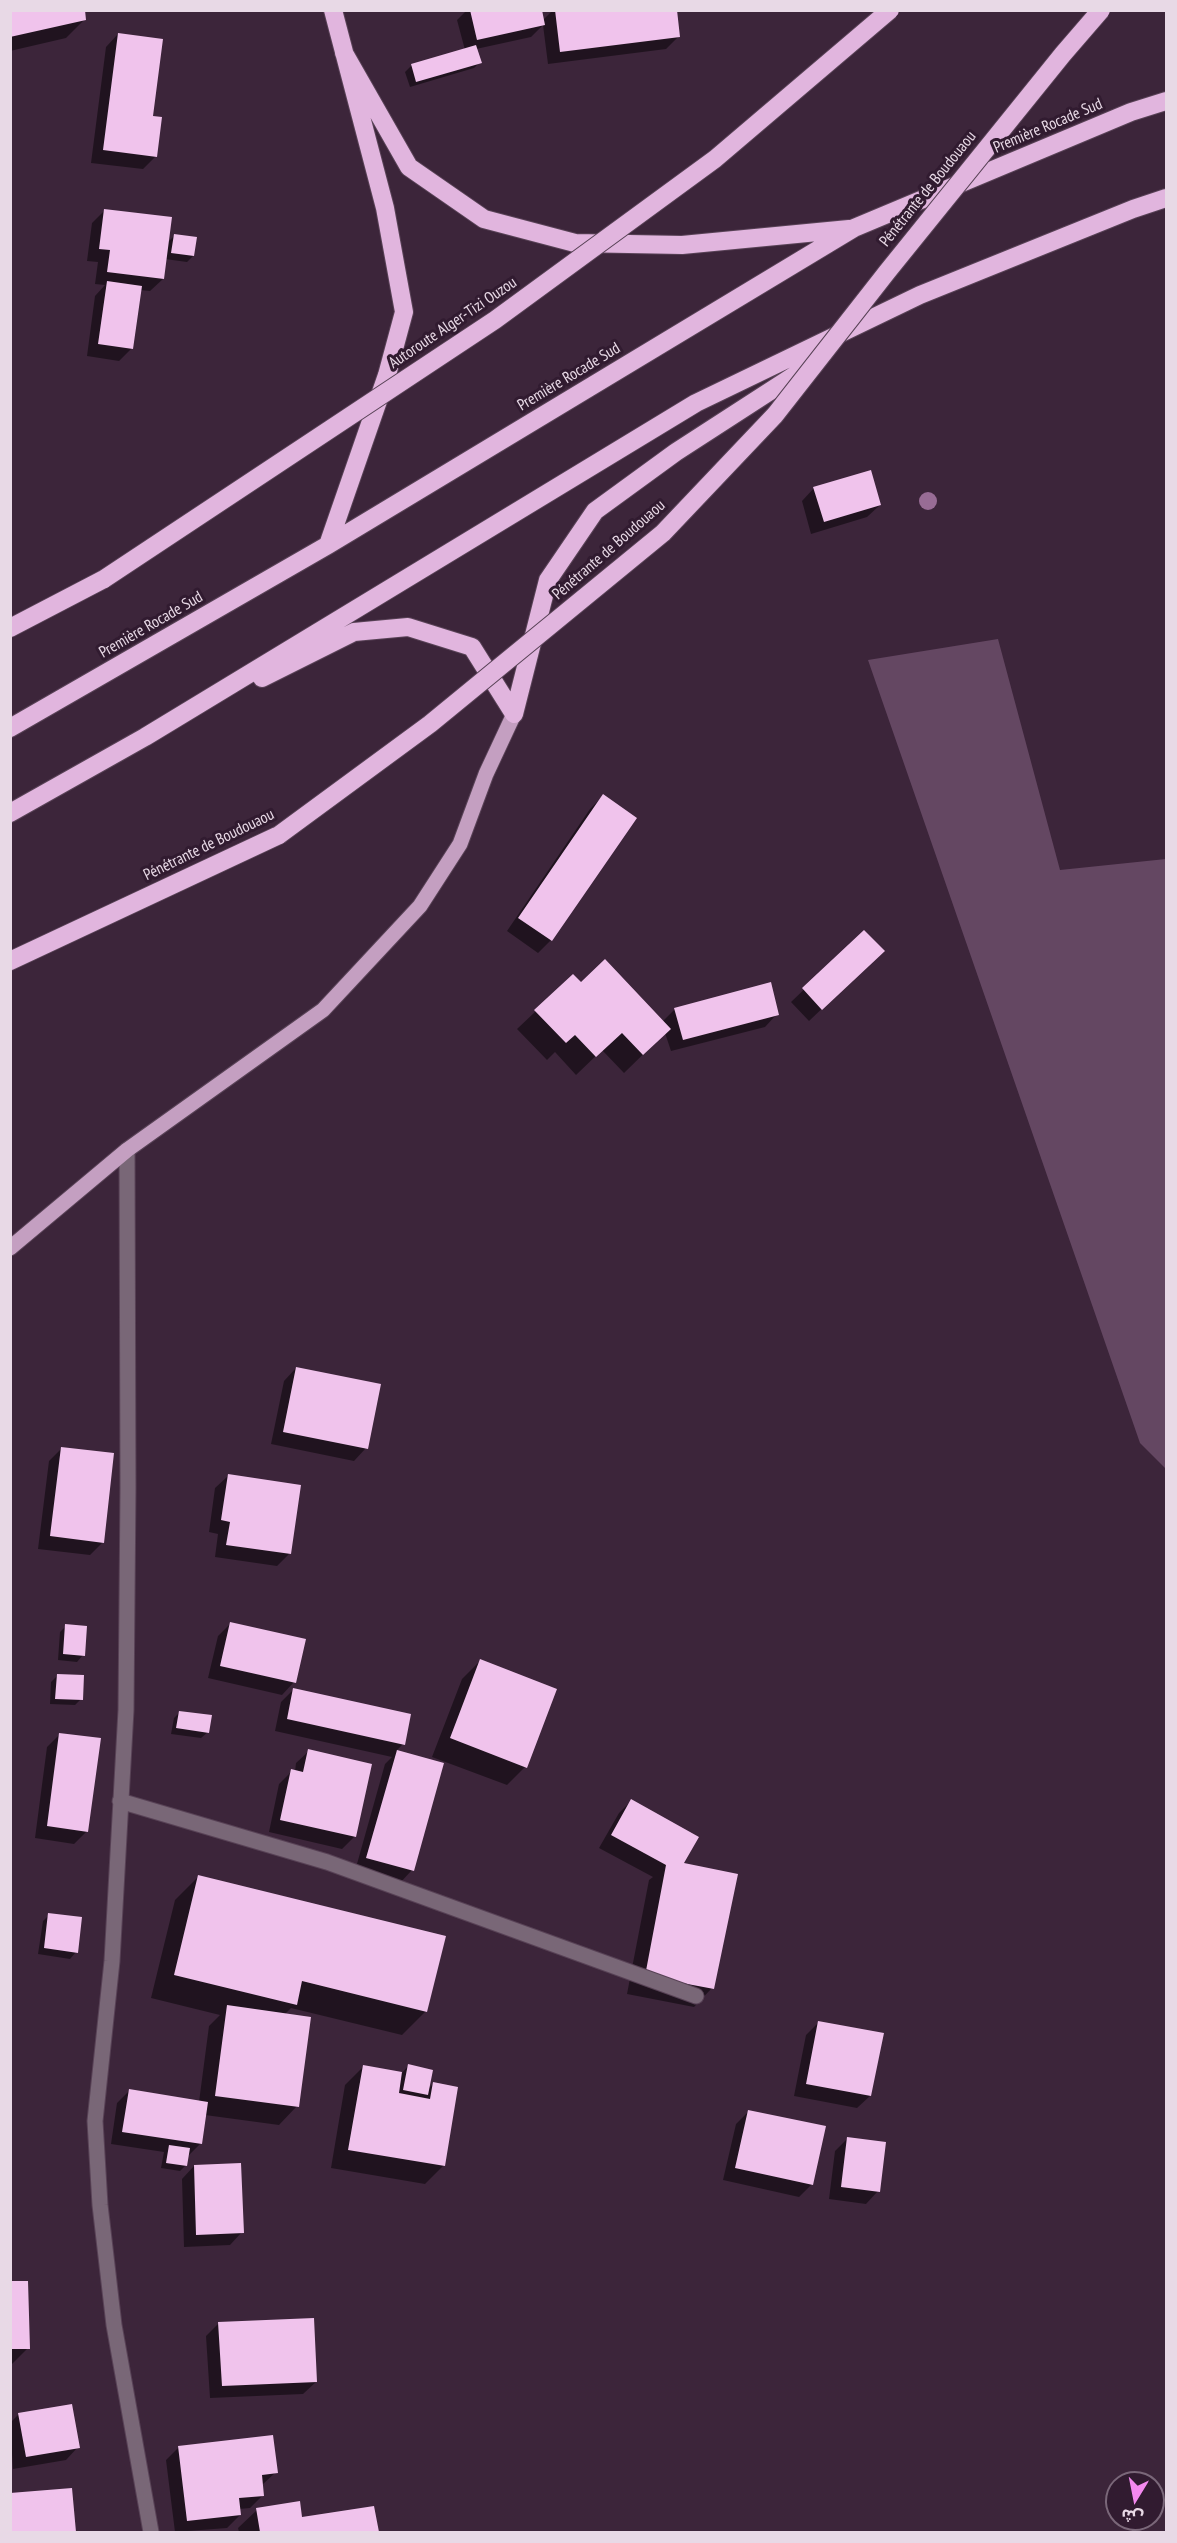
<!DOCTYPE html>
<html>
<head>
<meta charset="utf-8">
<style>
  body { margin:0 }
  #map { position:relative; width:1177px; height:2543px; overflow:hidden; background:#3c253a; font-family:"PT Sans Narrow","Noto Sans Arabic",sans-serif }
  canvas { display:block }
  .frame { position:absolute; inset:0; border:12px solid #e8d9e6; pointer-events:none }
  .north { position:absolute; left:1105px; top:2471px; width:60px; height:60px; box-sizing:border-box; background:#311b30; border:2px solid #7a6779; border-radius:50%; rotate:190deg; font-size:16px; font-weight:700; line-height:24px; text-align:center; color:#e8d9e6 }
  .north::after { content:''; display:block; margin:auto; width:21px; height:27px; background:#f489ef; clip-path:polygon(50% 0,100% 100%,50% 72%,0 100%) }
</style>
</head>
<body>
<div id="map">
<canvas width="1177" height="2543"></canvas>
<div class="frame"></div>
<div class="north">ش</div>
</div>
<script>
const ctx = document.querySelector('canvas').getContext('2d');
ctx.lineJoin = 'round';
function paint(path, color) {
  ctx.fillStyle = color;
  ctx.fill(path, 'evenodd');
}
function poly(rows) {
  const path = new Path2D();
  for (const r of rows) {
    path.moveTo(r[0], r[1]);
    for (let i = 2; i < r.length; i += 2) path.lineTo(r[i], r[i + 1]);
  }
  return path;
}
function stroke(path, color, width, dash) {
  ctx.strokeStyle = color;
  ctx.lineWidth = width;
  ctx.lineCap = dash ? 'butt' : 'round';
  ctx.setLineDash(dash || []);
  ctx.stroke(path);
}
function label(font, color, halo, rows, align = 'center') {
  ctx.font = font + ' "PT Sans Narrow",sans-serif';
  ctx.lineWidth = 6;
  ctx.setLineDash([]);
  ctx.textBaseline = 'middle';
  ctx.strokeStyle = halo;
  ctx.fillStyle = color;
  for (const [text, x, y, turn = 0] of rows) {
    ctx.save();
    ctx.translate(x, y);
    ctx.rotate((+turn || 0) * Math.PI / 180);
    ctx.textAlign = isNaN(turn) ? turn : align;
    if (halo) ctx.strokeText(text, 0, 0);
    ctx.fillText(text, 0, 0);
    ctx.restore();
  }
}
paint(poly([
  [998,639,1060,870,1166,859,1166,1469,1140,1443,868,660]
]), '#644762');
paint(poly([
  [10,10,84,20,66,38,10,51],
  [467,10,540,10,542,21,553,10,675,10,678,37,666,49,548,64,543,25,531,37,476,49,480,62,474,68,410,87,405,72,411,66,465,50,457,20],
  [118,34,151,117,155,157,143,169,91,163,106,47],
  [105,210,167,243,174,236,193,256,187,262,165,259,163,279,150,291,140,290,132,348,119,361,87,356,95,296,105,285,95,284,98,262,87,261,92,223],
  [814,488,880,505,867,517,811,534,802,501],
  [603,796,551,940,538,953,507,931,590,809],
  [864,932,870,963,809,1021,791,1002],
  [580,984,662,1022,675,1009,777,1014,765,1027,671,1051,665,1033,624,1073,602,1050,576,1075,555,1052,547,1060,517,1029,536,1011],
  [296,1368,366,1448,354,1461,271,1444,284,1381],
  [61,1449,102,1543,90,1555,38,1549,49,1461],
  [228,1476,289,1554,277,1566,215,1557,218,1534,209,1532,215,1488],
  [231,1623,294,1682,282,1695,208,1678,218,1636],
  [66,1626,83,1655,77,1662,58,1660,60,1632],
  [481,1660,525,1767,507,1785,432,1757,462,1679],
  [57,1676,81,1699,75,1705,50,1704,51,1682],
  [294,1689,403,1744,396,1751,442,1764,412,1870,400,1883,355,1871,385,1764,392,1757,275,1731,281,1702],
  [180,1712,208,1732,201,1738,171,1734,174,1718],
  [59,1735,87,1831,74,1844,35,1838,47,1747],
  [309,1751,355,1836,342,1849,269,1832,279,1784,292,1771,295,1772,296,1763],
  [631,1801,682,1865,712,1988,694,2007,627,1994,649,1880,653,1877,599,1848,619,1813],
  [198,1877,426,2011,402,2035,291,2008,284,2015,297,2106,279,2125,205,2115,200,2144,188,2156,186,2165,180,2171,161,2168,164,2152,111,2144,117,2103,130,2090,199,2102,209,2026,220,2015,151,1998,175,1900],
  [49,1915,76,1952,70,1959,38,1954,43,1921],
  [819,2022,870,2096,857,2108,794,2096,806,2035],
  [364,2066,402,2073,408,2066,428,2089,433,2084,456,2088,443,2166,425,2184,331,2168,345,2085],
  [749,2111,812,2184,799,2197,723,2180,736,2124],
  [848,2138,878,2191,866,2204,829,2199,835,2151],
  [194,2166,242,2232,230,2245,184,2247,182,2179],
  [10,2283,28,2348,10,2366],
  [219,2323,316,2382,303,2394,210,2398,206,2336],
  [18,2415,78,2447,66,2460,13,2469,10,2423],
  [179,2447,276,2472,262,2485,263,2495,250,2508,239,2509,240,2515,227,2528,175,2532,166,2460],
  [71,2489,75,2532,10,2532,10,2494],
  [373,2508,377,2532,239,2532,238,2528,257,2510,301,2519]
]), '#0007');
paint(poly([
  [10,10,85,10,86,20,10,37],
  [470,10,542,10,545,25,477,40],
  [555,10,677,10,680,37,560,52],
  [118,33,163,39,153,116,162,117,157,157,103,150],
  [476,45,482,63,416,82,411,64],
  [104,209,172,217,164,279,107,272,110,250,99,249],
  [174,234,197,237,194,256,171,253],
  [107,281,142,286,133,349,98,344],
  [871,470,881,505,824,522,813,487],
  [603,794,637,818,552,941,518,918],
  [864,930,885,951,822,1010,802,988],
  [605,959,671,1029,643,1055,622,1033,596,1057,575,1035,566,1043,534,1010,573,974,581,982],
  [771,982,779,1015,683,1040,674,1008],
  [296,1367,381,1384,368,1449,283,1432],
  [61,1447,114,1453,104,1543,50,1536],
  [228,1474,301,1485,291,1554,226,1545,230,1522,221,1520],
  [230,1622,306,1639,296,1683,220,1666],
  [65,1624,87,1626,85,1656,63,1654],
  [480,1659,557,1689,527,1768,450,1738],
  [57,1674,84,1675,83,1700,55,1699],
  [293,1688,411,1714,405,1745,287,1719],
  [179,1711,212,1715,209,1733,176,1728],
  [59,1733,101,1738,88,1832,47,1826],
  [308,1749,372,1764,356,1837,280,1820,291,1769,303,1772],
  [397,1750,444,1763,414,1871,366,1858],
  [631,1799,699,1837,684,1863,738,1874,714,1989,645,1976,666,1865,611,1835],
  [198,1875,446,1936,427,2012,302,1981,297,2005,174,1975],
  [48,1913,82,1917,78,1953,44,1948],
  [227,2005,311,2017,299,2107,215,2096],
  [818,2021,884,2033,871,2096,806,2084],
  [408,2064,433,2070,428,2095,403,2090],
  [363,2065,402,2072,399,2093,430,2099,433,2082,458,2087,445,2166,348,2150],
  [129,2089,208,2102,202,2144,122,2132],
  [748,2110,826,2126,813,2185,735,2168],
  [847,2137,886,2142,880,2192,841,2187],
  [169,2145,190,2148,187,2166,166,2163],
  [241,2163,244,2233,196,2235,194,2165],
  [10,2281,28,2281,30,2349,10,2349],
  [314,2318,317,2382,222,2386,218,2322],
  [72,2404,80,2448,26,2457,18,2413],
  [273,2435,278,2473,262,2475,264,2496,239,2498,241,2515,187,2521,178,2446],
  [72,2488,76,2532,10,2532,10,2493],
  [300,2501,302,2517,374,2506,379,2532,260,2532,256,2508]
]), '#f0c3ec');
const minor = poly([
  [127,1150,128,1488,126,1710,112,1961,95,2121,100,2205,114,2325,151,2532],
  [120,1801,327,1862,696,1996]
]);
const major = poly([
  [10,1248,127,1150,323,1010,420,906,460,844,486,774,514,714]
]);
const highway = poly([
  [344,53,409,167,484,219,575,243,682,245,849,229],
  [328,545,387,375,404,312,385,208,333,10],
  [10,628,104,579],
  [262,678,354,632,408,627,472,647,514,714],
  [514,714,548,580,595,511,676,452,812,364],
  [10,728,328,545,854,228,1131,112,1166,101],
  [10,813,145,737,696,403,920,295,1133,209,1166,198],
  [10,961,279,835]
]);
stroke(minor, '#584256', 17);
stroke(major, '#584256', 17);
stroke(highway, '#584256', 20);
stroke(minor, '#796777', 15);
stroke(major, '#c49fc1', 15);
stroke(highway, '#e1b5de', 18);
const highwayBridge = poly([
  [104,579,495,320,715,159,890,10],
  [279,835,430,724,663,533,775,415,887,272,1063,54,1101,10]
]);
stroke(highwayBridge, '#584256', 20, []);
stroke(highwayBridge, '#e1b5de', 18);
ctx.fillStyle = '#986c95';
for (const [x, y] of [
  [928,501]
]) {
  ctx.beginPath();
  ctx.arc(x, y, 9, 0, 2 * Math.PI);
  ctx.fill();
}
label('16px', '#e8d9e6', '#311b30', [
  ["Première Rocade Sud",1048,126,-23],
  ["Pénétrante de Boudouaou",928,189,-51],
  ["Autoroute Alger-Tizi Ouzou",453,323,-34],
  ["Première Rocade Sud",569,377,-31],
  ["Pénétrante de Boudouaou",609,550,-41],
  ["Première Rocade Sud",151,625,-30],
  ["Pénétrante de Boudouaou",209,845,-26]
]);
</script>
</body>
</html>
